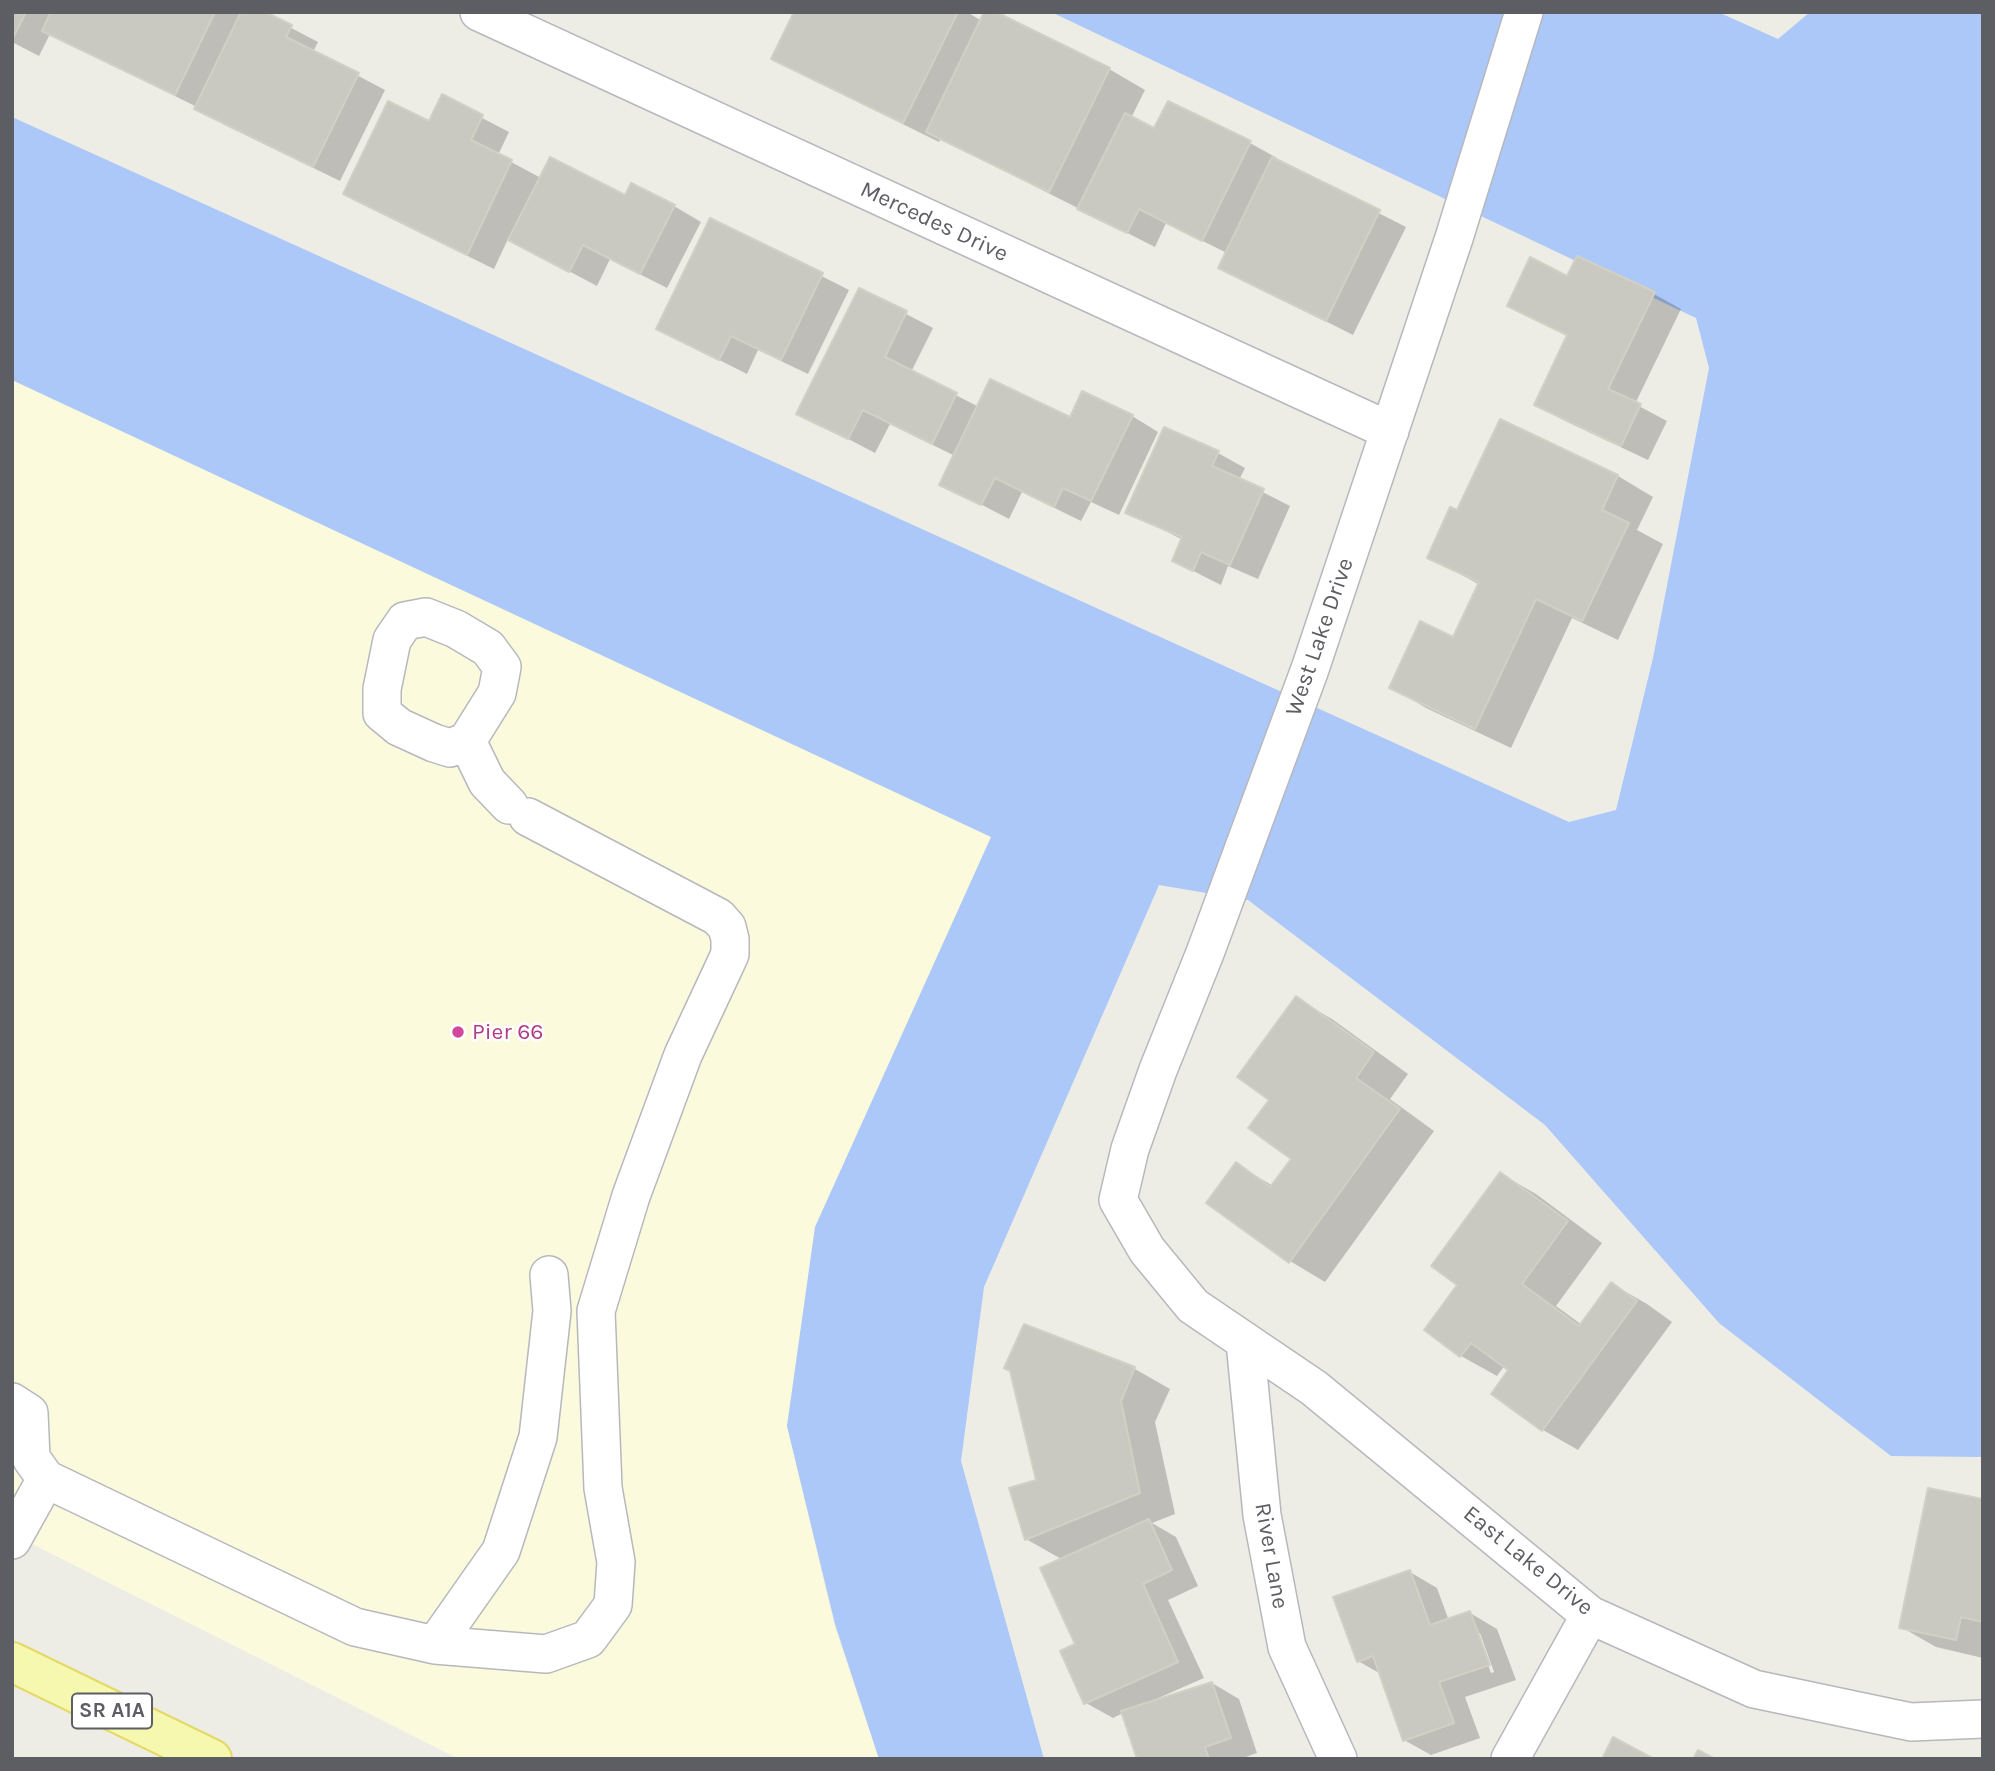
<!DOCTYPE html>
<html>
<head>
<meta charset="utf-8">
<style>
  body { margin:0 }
  #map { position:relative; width:1995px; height:1771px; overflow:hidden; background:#eeede5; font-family:Karla,sans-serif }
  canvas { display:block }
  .frame { position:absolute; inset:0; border:14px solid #5d5e64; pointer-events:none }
</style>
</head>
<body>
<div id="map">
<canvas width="1995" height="1771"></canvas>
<div class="frame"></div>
</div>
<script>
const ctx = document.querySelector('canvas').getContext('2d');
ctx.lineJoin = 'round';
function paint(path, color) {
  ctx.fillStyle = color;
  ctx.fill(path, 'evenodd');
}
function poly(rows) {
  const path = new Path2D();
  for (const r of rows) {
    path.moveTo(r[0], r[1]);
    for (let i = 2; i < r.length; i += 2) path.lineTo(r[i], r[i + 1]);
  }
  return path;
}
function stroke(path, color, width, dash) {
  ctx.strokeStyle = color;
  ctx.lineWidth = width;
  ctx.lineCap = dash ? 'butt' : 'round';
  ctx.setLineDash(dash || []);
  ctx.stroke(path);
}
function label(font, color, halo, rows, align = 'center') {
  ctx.font = font + ' Karla,sans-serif';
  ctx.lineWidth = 5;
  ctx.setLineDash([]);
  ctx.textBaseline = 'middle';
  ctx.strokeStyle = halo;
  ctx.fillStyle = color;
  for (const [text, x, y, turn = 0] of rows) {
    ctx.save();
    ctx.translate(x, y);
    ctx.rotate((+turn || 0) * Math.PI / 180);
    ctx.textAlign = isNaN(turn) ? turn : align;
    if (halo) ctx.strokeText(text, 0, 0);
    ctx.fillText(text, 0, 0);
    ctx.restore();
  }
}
paint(poly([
  [12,380,992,837,815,1227,787,1426,834,1624,879,1759,459,1759,12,1534]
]), '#fbfadd');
paint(poly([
  [1051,12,1718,12,1778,39,1810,12,1983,12,1983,1457,1891,1456,1719,1323,1545,1125,1248,900,1159,885,984,1287,961,1461,1044,1759,879,1759,835,1624,787,1426,815,1227,991,837,12,380,12,117,1569,822,1616,810,1653,658,1709,368,1696,318]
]), '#abc8f8');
paint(poly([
  [12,12,261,12,318,42,313,52,385,90,340,181,223,124,197,107,50,34,39,56,12,42],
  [796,12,967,12,982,21,992,12,1109,69,1145,90,1131,118,1155,130,1168,103,1250,143,1277,158,1276,161,1406,227,1353,335,1220,268,1227,253,1166,223,1155,247,941,139,939,142,809,78,773,58],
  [442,97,509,132,498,155,541,178,674,206,701,222,667,288,610,259,597,286,508,239,494,269,372,209,345,194,429,123],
  [711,220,849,290,808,374,758,350,747,374,658,329],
  [1568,278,1654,294,1681,309,1635,404,1667,421,1648,460,1563,420,1537,404,1569,336,1509,305],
  [860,290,933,328,911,372,979,407,1070,419,1132,416,1158,432,1119,515,1091,502,1081,521,1022,492,1009,519,942,484,955,456,890,424,875,453,799,413],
  [1500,421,1618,476,1653,497,1637,530,1663,544,1618,640,1572,618,1511,748,1426,708,1391,687,1454,639,1480,585,1429,557,1457,512],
  [1218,453,1245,468,1239,480,1290,506,1258,579,1228,566,1221,585,1201,575,1174,560,1183,540,1128,512],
  [1297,999,1332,1019,1408,1074,1390,1099,1434,1131,1325,1282,1290,1261,1236,1164,1273,1186,1294,1158,1271,1100],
  [1501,1174,1536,1194,1602,1243,1556,1306,1582,1325,1612,1284,1647,1304,1672,1322,1578,1450,1543,1430,1493,1393,1511,1370,1505,1365,1497,1376,1461,1356,1426,1330,1460,1285],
  [1025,1327,1135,1369,1170,1389,1155,1422,1175,1514,1152,1523,1176,1537,1198,1586,1168,1600,1204,1678,1154,1700,1155,1702,1212,1683,1239,1699,1257,1753,1240,1759,1139,1759,1123,1713,1113,1718,1086,1703,1063,1560,1026,1539,1038,1482],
  [1983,1501,1983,1658,1936,1647,1901,1627],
  [1410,1572,1437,1588,1449,1621,1470,1613,1497,1629,1516,1680,1465,1697,1480,1738,1431,1755,1404,1740,1381,1674,1358,1661],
  [1476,1633,1480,1633,1494,1672,1491,1673]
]), '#0003');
const building = poly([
  [12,12,26,12,12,40,12,12],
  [51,12,215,12,175,95,42,31,51,12],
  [241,12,265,12,292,25,286,37,359,73,313,167,194,109,241,12],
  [794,12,958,12,903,123,771,59,794,12],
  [984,12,996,12,1110,68,1049,192,926,132,984,12],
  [442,94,483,115,471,140,512,160,467,255,343,194,388,101,429,121,442,94],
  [1168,101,1251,141,1202,241,1139,209,1127,233,1077,209,1125,113,1154,128,1168,101],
  [550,157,625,195,631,183,675,205,640,274,583,245,569,272,508,240,550,157],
  [1272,157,1380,210,1326,321,1218,268,1272,157],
  [710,218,823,273,781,360,731,336,719,360,656,329,710,218],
  [1577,256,1655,292,1608,389,1641,404,1621,446,1534,405,1567,335,1507,306,1530,257,1567,276,1577,256],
  [859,288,907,311,885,357,957,393,932,444,863,410,848,439,796,414,859,288],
  [990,379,1070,417,1082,391,1133,415,1091,501,1063,488,1054,507,995,478,981,505,939,485,990,379],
  [1500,419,1618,475,1602,510,1629,523,1582,621,1536,599,1475,729,1389,688,1420,621,1453,637,1479,582,1427,558,1450,507,1457,510,1500,419],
  [1164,427,1219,451,1212,466,1264,489,1230,565,1201,552,1193,571,1172,561,1182,537,1125,513,1164,427],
  [1296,996,1374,1052,1356,1078,1400,1109,1289,1263,1206,1203,1236,1162,1270,1187,1291,1159,1248,1128,1269,1100,1237,1077,1296,996],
  [1500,1172,1568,1221,1522,1284,1579,1326,1611,1282,1637,1301,1542,1431,1491,1394,1508,1370,1471,1343,1460,1357,1424,1330,1457,1285,1431,1266,1500,1172],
  [1024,1324,1135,1367,1121,1401,1140,1493,1025,1540,1009,1488,1036,1480,1010,1371,1004,1368,1024,1324],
  [1928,1488,1983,1499,1983,1622,1961,1617,1956,1640,1899,1628,1928,1488],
  [1149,1519,1172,1570,1143,1584,1178,1662,1084,1704,1060,1651,1075,1644,1040,1568,1149,1519],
  [1410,1570,1430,1625,1470,1611,1490,1665,1439,1682,1454,1723,1403,1741,1373,1656,1357,1662,1333,1597,1410,1570],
  [1212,1682,1231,1738,1205,1747,1209,1759,1137,1759,1121,1711,1212,1682],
  [1613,1737,1654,1759,1602,1759,1613,1737],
  [1698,1750,1715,1759,1693,1759,1698,1750]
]);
paint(building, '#c9c8c1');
stroke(building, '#d2d0c4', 2);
const minor = poly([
  [479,12,1390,431],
  [1524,12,1454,238,1310,669,1205,953,1158,1070,1130,1149,1118,1200,1147,1250,1193,1306,1314,1388,1590,1615,1754,1689,1911,1722,1983,1719],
  [467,741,450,748,434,743,399,727,382,713,382,689,392,640,405,621,426,617,456,629,488,648,502,667,497,693,467,741,487,782,509,805],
  [1245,1342,1262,1515,1287,1647,1338,1759],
  [12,1402,29,1413,31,1458,46,1479,355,1627,435,1645,546,1654,588,1639,613,1605,616,1562,603,1488,596,1311,631,1196,683,1055,725,965,730,954,730,939,727,927,718,917,528,817],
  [12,1540,46,1479],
  [435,1645,501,1551,538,1437,552,1311,549,1275],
  [1510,1759,1590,1615]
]);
const major = poly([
  [12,1662,212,1759]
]);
stroke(minor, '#b7b8be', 40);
stroke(major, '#e5d966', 42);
stroke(minor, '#fff', 37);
stroke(major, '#f6f8af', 38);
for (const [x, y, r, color] of [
  [458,1032,7,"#d1479c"]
]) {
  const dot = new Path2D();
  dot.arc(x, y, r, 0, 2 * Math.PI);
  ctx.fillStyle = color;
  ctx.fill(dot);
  stroke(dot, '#fff', 2.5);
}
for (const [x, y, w] of [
  [112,1711,80]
]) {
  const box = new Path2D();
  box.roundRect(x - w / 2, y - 17.5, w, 35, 5);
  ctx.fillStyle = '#fff';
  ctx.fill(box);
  stroke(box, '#5d5e64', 2);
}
label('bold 21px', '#5d5e64', null, [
  ["SR A1A",112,1711]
]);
label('23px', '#5d5e64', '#fff', [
  ["Mercedes Drive",934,222,25],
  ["West Lake Drive",1320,637,-71],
  ["River Lane",1271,1556,80],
  ["East Lake Drive",1528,1561,39]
]);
label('23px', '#b23c85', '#fff', [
  ["Pier 66",472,1032]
], 'left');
</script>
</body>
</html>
